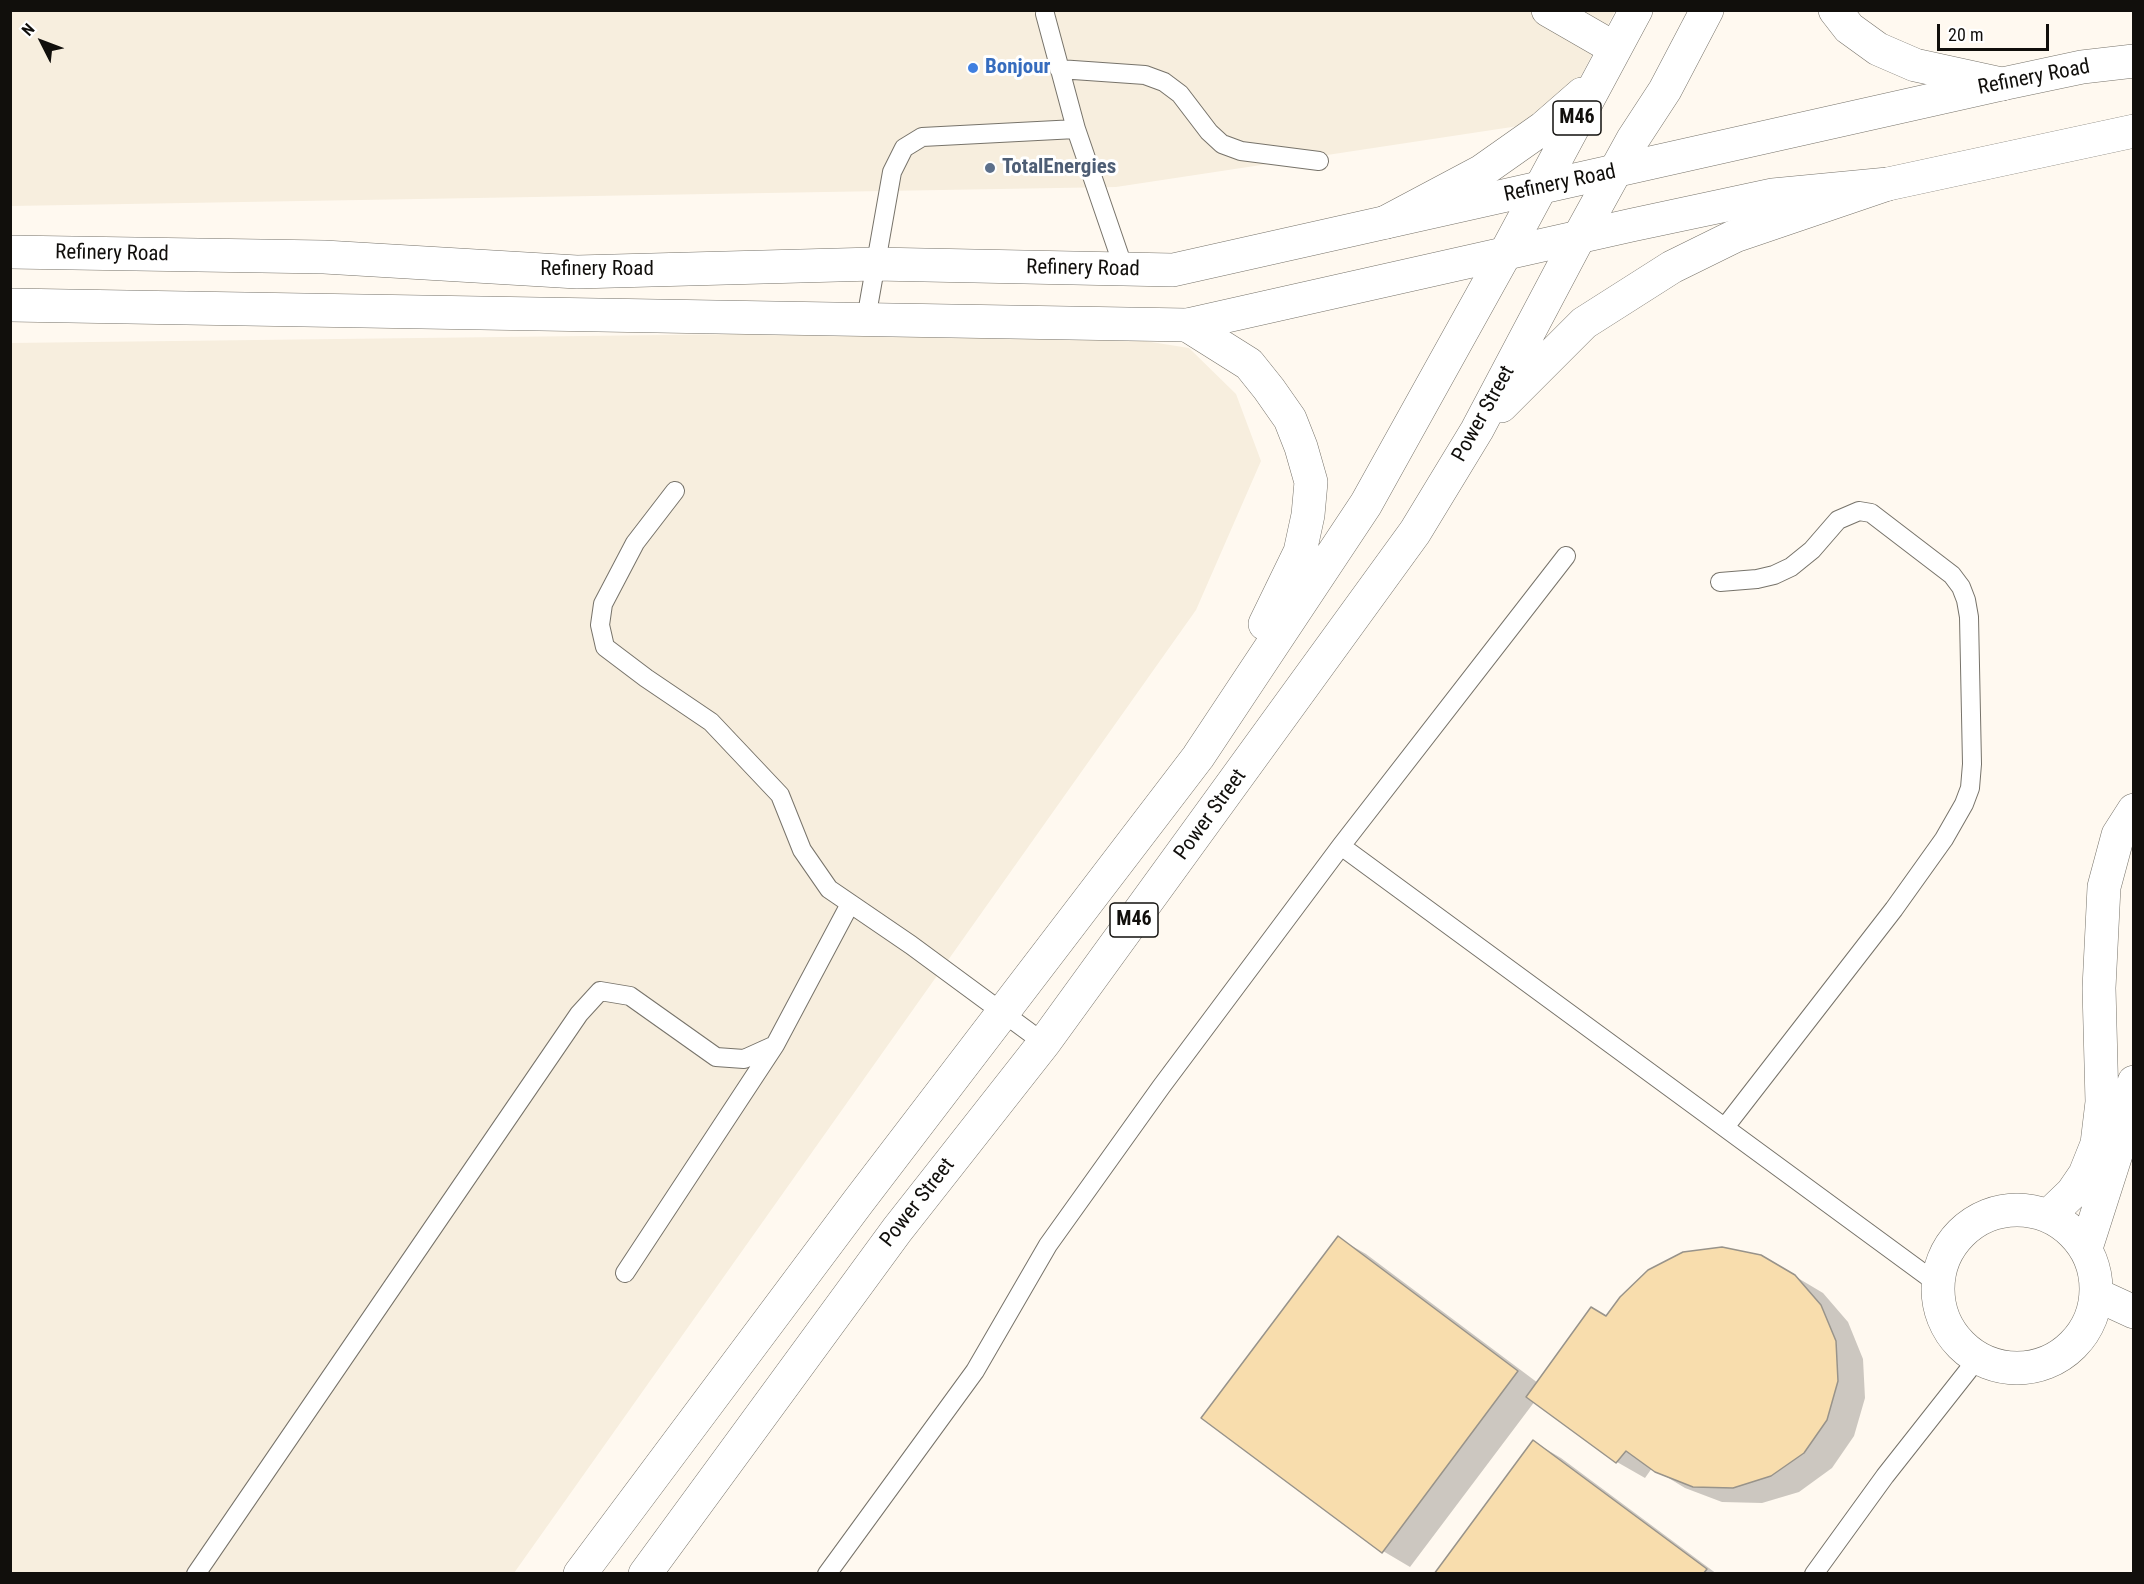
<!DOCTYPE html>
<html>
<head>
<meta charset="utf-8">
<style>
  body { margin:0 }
  #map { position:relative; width:2144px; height:1584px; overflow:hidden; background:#fff9f0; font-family:"Roboto Condensed",sans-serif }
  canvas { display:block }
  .frame { position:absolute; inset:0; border:12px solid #110f0c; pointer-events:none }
  .north { position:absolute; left:12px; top:12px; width:60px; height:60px; -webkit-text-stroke:4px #fff; paint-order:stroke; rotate:312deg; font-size:16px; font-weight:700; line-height:24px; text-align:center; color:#110f0c }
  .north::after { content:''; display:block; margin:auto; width:21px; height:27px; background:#110f0c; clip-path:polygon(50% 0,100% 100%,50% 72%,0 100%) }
  .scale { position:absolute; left:1937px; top:24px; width:112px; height:27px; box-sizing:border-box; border:3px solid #110f0c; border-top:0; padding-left:8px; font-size:18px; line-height:21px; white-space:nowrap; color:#110f0c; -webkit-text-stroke:4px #fff; paint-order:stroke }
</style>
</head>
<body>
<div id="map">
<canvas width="2144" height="1584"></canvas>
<div class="frame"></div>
<div class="north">N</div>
<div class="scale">20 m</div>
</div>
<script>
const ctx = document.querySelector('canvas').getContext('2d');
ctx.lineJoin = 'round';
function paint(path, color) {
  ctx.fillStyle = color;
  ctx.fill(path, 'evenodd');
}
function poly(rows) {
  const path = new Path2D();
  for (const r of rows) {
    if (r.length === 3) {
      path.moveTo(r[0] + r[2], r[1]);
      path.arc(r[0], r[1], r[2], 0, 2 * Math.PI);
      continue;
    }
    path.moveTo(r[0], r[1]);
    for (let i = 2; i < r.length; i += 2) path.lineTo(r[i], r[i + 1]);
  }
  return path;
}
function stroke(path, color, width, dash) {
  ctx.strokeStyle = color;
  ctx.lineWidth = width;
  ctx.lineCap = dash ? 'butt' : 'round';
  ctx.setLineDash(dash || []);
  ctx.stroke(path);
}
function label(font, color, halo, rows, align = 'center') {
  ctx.font = font + ' "Roboto Condensed",sans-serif';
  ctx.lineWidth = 6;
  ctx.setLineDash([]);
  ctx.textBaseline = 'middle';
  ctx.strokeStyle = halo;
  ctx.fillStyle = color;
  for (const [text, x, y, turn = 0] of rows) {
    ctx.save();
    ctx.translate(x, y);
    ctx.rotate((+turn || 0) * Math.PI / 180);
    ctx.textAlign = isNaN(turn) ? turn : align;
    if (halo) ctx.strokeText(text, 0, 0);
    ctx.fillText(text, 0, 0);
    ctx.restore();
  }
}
paint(poly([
  [10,11,1615,11,1558,120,1116,187,11,206],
  [1075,330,1189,348,1236,394,1261,461,1196,610,514,1573,11,1573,10,343]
]), '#f7eede');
paint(poly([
  [1338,1238,1366,1254,1538,1383,1607,1317,1761,1256,1823,1293,1848,1322,1863,1359,1865,1398,1854,1436,1832,1468,1799,1492,1762,1503,1722,1502,1685,1488,1652,1468,1645,1478,1617,1462,1535,1401,1410,1567,1383,1551],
  [1534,1442,1561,1458,1717,1574,1436,1574]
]), '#0003');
const building = poly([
  [1338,1236,1518,1371,1382,1553,1201,1418,1338,1236],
  [1722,1247,1761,1255,1795,1275,1821,1305,1836,1341,1838,1381,1827,1420,1804,1453,1771,1476,1733,1488,1693,1487,1655,1472,1626,1451,1616,1463,1526,1397,1591,1307,1606,1316,1620,1297,1648,1270,1683,1252,1722,1247],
  [1533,1440,1707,1569,1703,1574,1434,1574,1533,1440]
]);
paint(building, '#f8ddad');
stroke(building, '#98938a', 1.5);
const service = poly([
  [1045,14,1076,129],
  [1059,69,1145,75,1164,82,1180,94,1209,132,1222,144,1241,151,1319,161],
  [866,319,892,172,904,148,922,137,1076,129,1124,269],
  [675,491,635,543,603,604,600,625,605,647,646,678,711,722,780,795,802,850,829,889,911,945,1044,1043],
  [1720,582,1757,579,1774,575,1791,567,1812,550,1838,520,1859,511,1871,513,1952,575,1961,587,1966,600,1969,617,1972,764,1970,788,1964,804,1944,839,1894,909,1725,1127],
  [1341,846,1938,1284],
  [625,1273,775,1045],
  [196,1574,579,1014,600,991,630,996,716,1057,744,1059,775,1045,850,904],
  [827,1574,975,1371,1048,1245,1161,1087,1341,846,1566,556],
  [1814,1574,1885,1476,1978,1358]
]);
const minor = poly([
  [1548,10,1614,48],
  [2017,1289,79],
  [2048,1216,2072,1193,2085,1174,2097,1144,2102,1102,2099,988,2104,887,2118,835,2134,810],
  [2086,1248,2128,1117,2134,1082],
  [2097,1295,2134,1312]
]);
const secondary = poly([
  [10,252,324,257,577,272,875,264,1173,270,2002,84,2082,67,2134,61],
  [10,305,1187,325,1632,225,1773,195,1888,184,2134,131]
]);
const primary = poly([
  [1835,10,1849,28,1878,49,1915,65,2002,84],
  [1386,222,1482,171,1543,128,1582,94],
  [1187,325,1249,364,1269,389,1290,419,1301,447,1311,482,1308,515,1300,552,1265,624],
  [1501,406,1584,323,1672,267,1735,236,1888,184],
  [580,1574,858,1202,1198,757,1366,504,1505,254,1636,10],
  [645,1574,897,1230,1044,1043,1415,532,1477,430,1579,237,1633,139,1665,90,1707,10]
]);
stroke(service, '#77736a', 20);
stroke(minor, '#77736a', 34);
stroke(secondary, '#77736a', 34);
stroke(primary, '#77736a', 34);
stroke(service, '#fff', 18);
stroke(minor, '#fff', 33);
stroke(secondary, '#fff', 33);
stroke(primary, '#fff', 33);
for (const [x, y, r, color] of [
  [973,68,6,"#3f7fe0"],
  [990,168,6,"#5c6f8a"]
]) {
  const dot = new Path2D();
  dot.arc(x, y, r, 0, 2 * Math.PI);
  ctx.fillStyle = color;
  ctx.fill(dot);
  stroke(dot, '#fff', 2);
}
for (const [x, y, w] of [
  [1577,118,48],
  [1134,920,48]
]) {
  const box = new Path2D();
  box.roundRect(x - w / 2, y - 17, w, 34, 4.5);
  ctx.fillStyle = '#fff';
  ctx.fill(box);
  stroke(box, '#110f0c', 1.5);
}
label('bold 20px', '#110f0c', null, [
  ["M46",1577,118],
  ["M46",1134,920]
]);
label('bold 21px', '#366cbe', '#fff', [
  ["Bonjour",985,68]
], 'left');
label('21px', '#110f0c', '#fff', [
  ["Refinery Road",2034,78,-11],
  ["Refinery Road",1560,184,-12],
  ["Refinery Road",112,254,1],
  ["Refinery Road",1083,269,1],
  ["Refinery Road",597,270],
  ["Power Street",1484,414,-61],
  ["Power Street",1211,815,-54],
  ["Power Street",918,1203,-52]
]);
label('bold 21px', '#4e5e75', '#fff', [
  ["TotalEnergies",1002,168]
], 'left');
</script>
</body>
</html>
